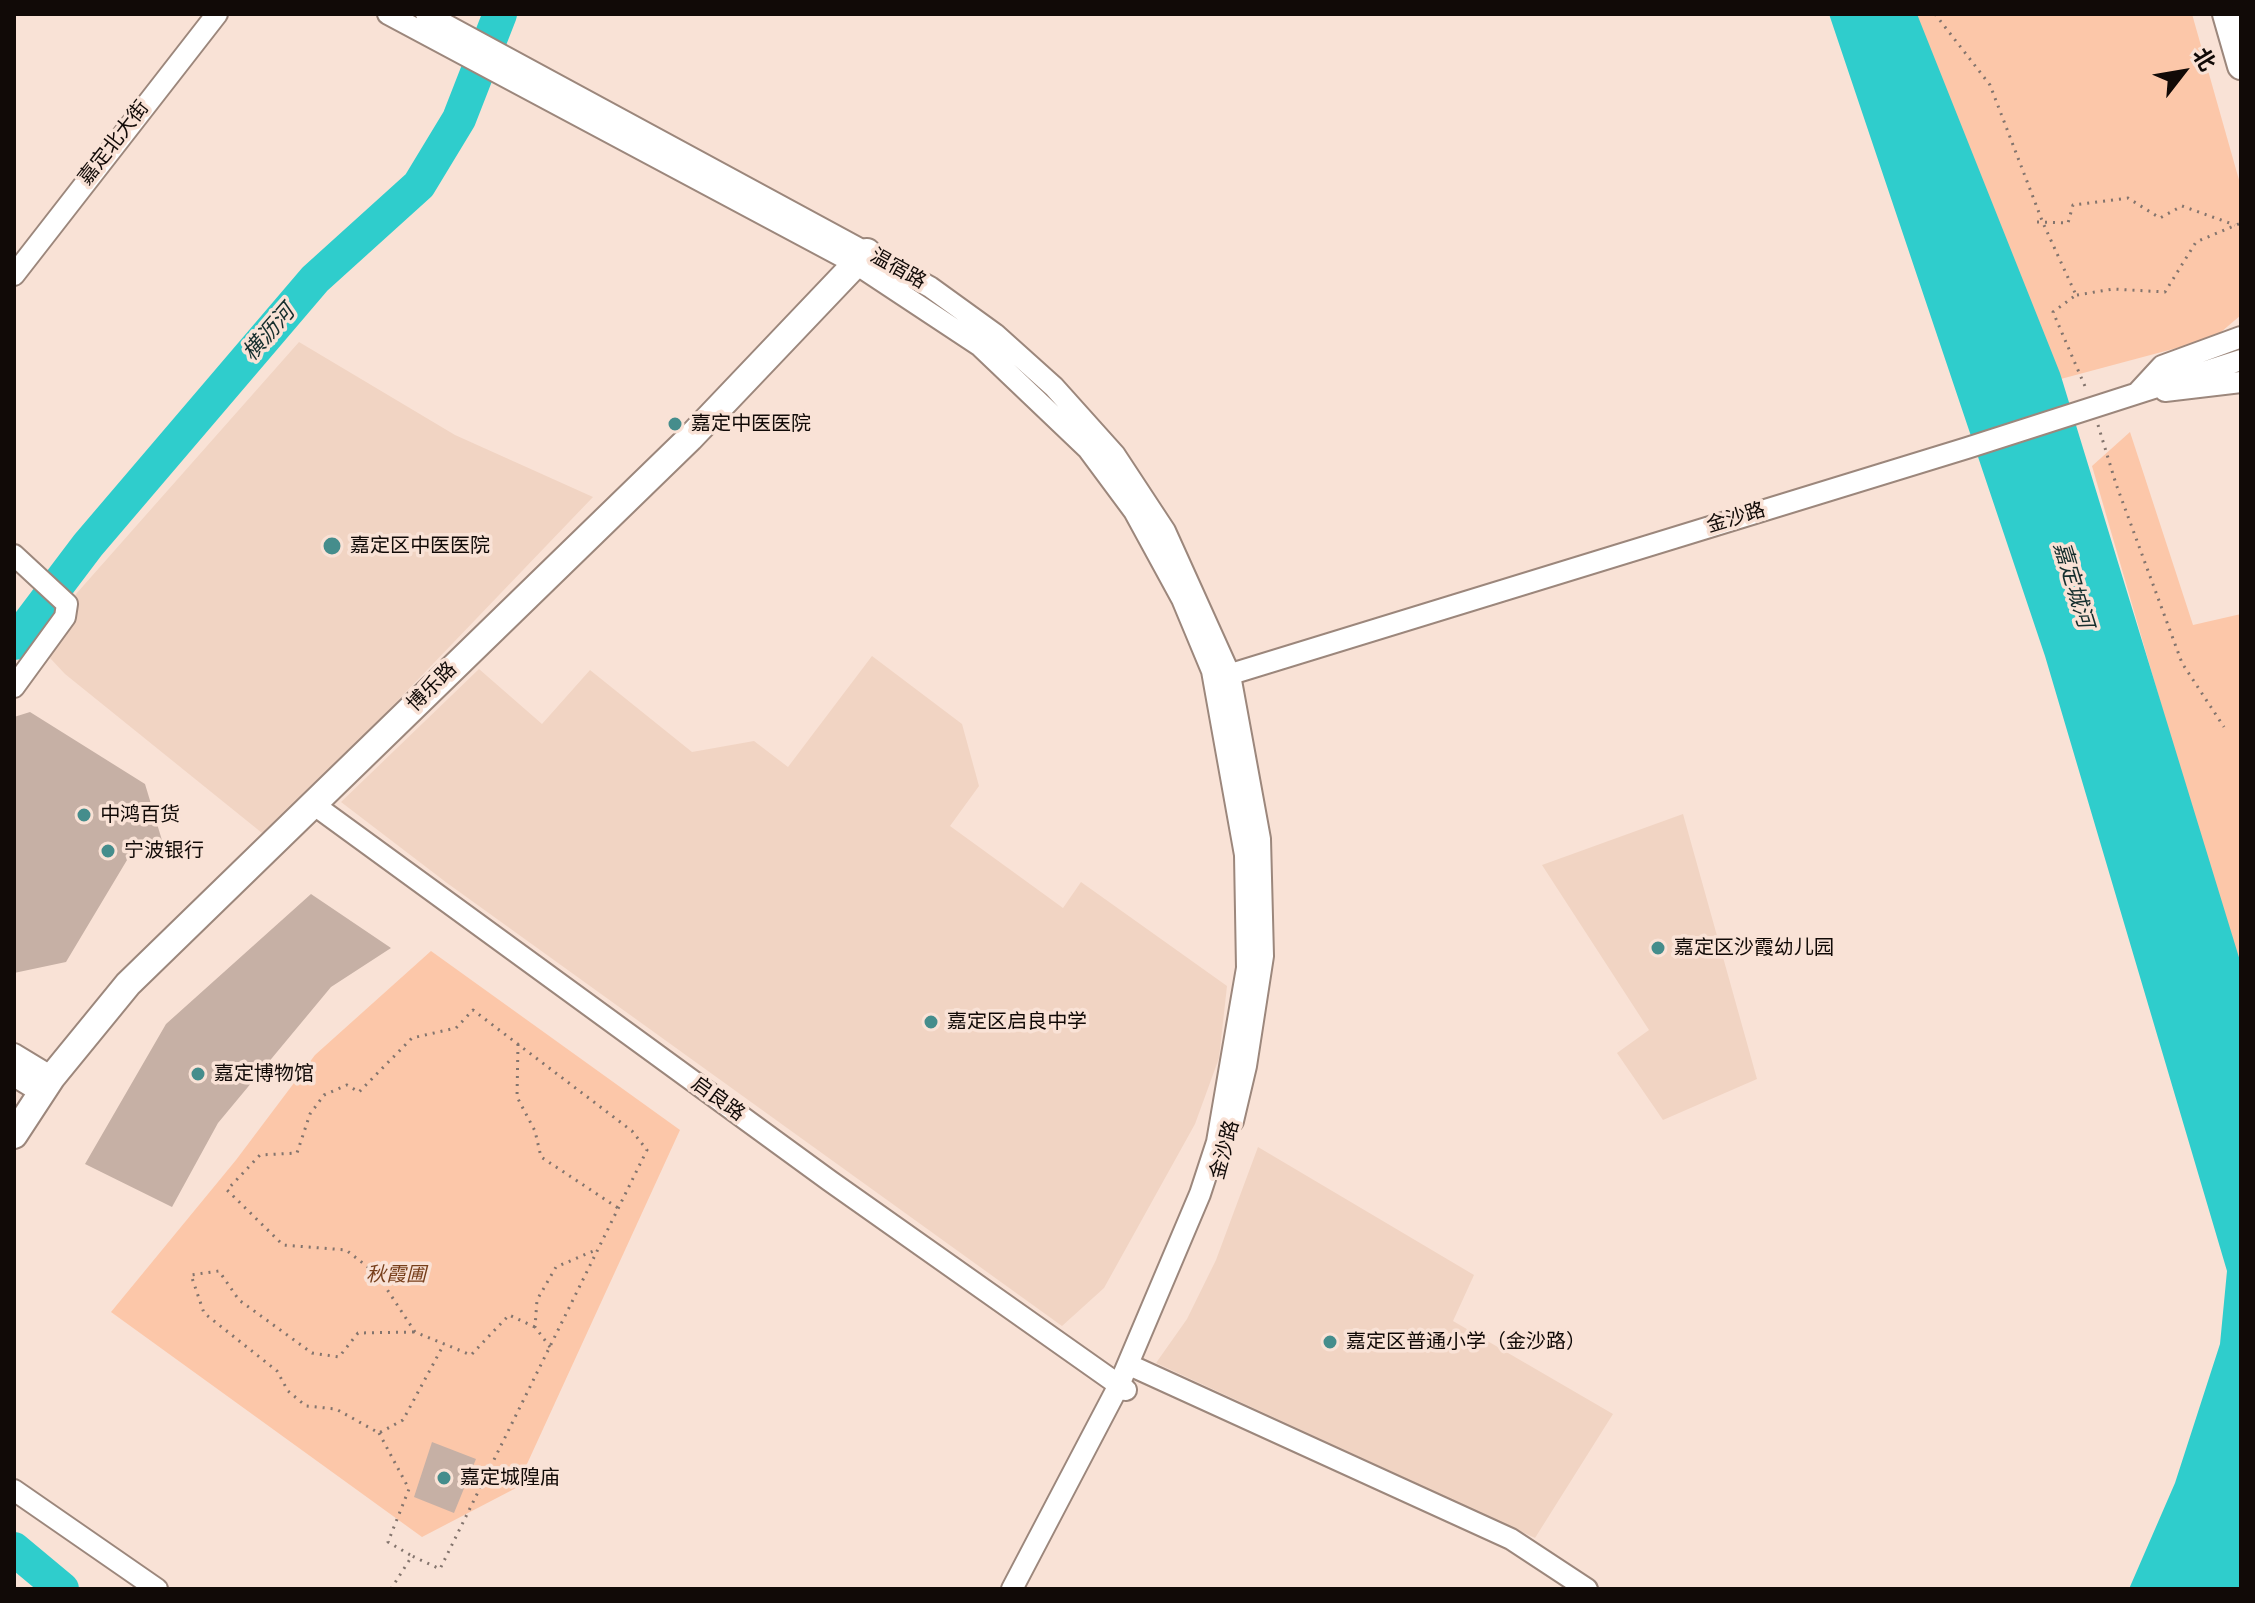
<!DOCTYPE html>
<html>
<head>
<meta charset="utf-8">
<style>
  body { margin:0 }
  #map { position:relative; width:2255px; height:1603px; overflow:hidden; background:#f9e2d6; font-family:"Roboto Serif","Noto Sans SC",serif }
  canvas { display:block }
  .frame { position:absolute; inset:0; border:16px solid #110a07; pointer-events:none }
  .north { position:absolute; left:2143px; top:32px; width:80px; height:80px; -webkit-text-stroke:6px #f9e2d6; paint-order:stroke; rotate:59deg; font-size:22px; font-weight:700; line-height:32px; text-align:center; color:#110a07 }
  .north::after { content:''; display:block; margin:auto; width:28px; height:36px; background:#110a07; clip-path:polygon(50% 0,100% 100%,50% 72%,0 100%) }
</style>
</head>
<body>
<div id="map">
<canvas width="2255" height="1603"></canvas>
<div class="frame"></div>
<div class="north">北</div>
</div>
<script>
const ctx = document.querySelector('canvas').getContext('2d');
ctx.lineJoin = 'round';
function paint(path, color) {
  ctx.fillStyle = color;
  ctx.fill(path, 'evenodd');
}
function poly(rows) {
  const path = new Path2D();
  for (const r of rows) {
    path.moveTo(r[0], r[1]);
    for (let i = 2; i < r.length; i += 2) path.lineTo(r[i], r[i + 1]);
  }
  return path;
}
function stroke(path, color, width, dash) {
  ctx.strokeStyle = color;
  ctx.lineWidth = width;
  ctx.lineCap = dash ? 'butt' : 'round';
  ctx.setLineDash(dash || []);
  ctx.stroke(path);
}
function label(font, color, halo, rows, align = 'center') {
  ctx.font = font + ' "Roboto Serif","Noto Sans SC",serif';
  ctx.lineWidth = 7;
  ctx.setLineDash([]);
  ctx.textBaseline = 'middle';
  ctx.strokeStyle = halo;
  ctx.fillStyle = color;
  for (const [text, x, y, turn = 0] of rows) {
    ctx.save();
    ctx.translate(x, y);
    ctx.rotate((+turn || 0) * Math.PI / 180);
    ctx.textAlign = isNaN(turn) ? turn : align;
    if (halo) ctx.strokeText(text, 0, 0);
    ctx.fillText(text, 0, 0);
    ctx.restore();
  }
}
paint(poly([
  [299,342,455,435,593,497,267,837,65,674,50,658,76,594],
  [872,656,962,724,979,786,950,826,1063,908,1081,882,1227,986,1219,1058,1195,1124,1104,1288,1062,1326,447,883,341,802,479,669,542,724,590,670,692,752,754,741,788,767],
  [1683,814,1757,1079,1663,1120,1617,1053,1649,1030,1542,865],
  [1258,1147,1474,1275,1453,1321,1613,1414,1535,1538,1156,1363,1187,1319,1216,1260]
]), '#f1d4c3');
paint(poly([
  [1910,14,2192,14,2241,187,2241,315,2214,338,2057,380],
  [2130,432,2193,625,2241,614,2241,981,2092,466],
  [431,951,680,1130,516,1488,422,1537,111,1312,236,1160,315,1055]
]), '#fcc7a9');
paint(poly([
  [1829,14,1917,14,2060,373,2241,964,2241,1589,2129,1589,2175,1483,2220,1344,2227,1271,2045,656]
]), '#2fcdcc');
stroke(poly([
  [14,643,88,545,315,279,419,185,459,119,500,14],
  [14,1549,62,1589]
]), '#2fcdcc', 34);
paint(poly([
  [30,712,145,784,164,847,133,850,66,962,14,973,14,717],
  [311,894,391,948,331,987,218,1123,172,1207,85,1164,166,1024],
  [432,1442,476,1459,454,1513,414,1497]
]), '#c6b0a5');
const minor = poly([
  [388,14,856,264,980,346,1088,449,1134,511,1182,599,1212,671,1245,855,1247,968,1217,1142,1200,1194,1119,1385,1012,1589],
  [426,14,930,287,995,334,1054,387,1115,455,1165,531,1230,675,1260,839,1263,956,1246,1066,1233,1121],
  [14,275,217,14],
  [2165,391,2241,382],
  [2138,392,2162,366,2241,337],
  [14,555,67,604,65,617,14,687],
  [1218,678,1967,448,2241,360],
  [313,804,830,1181,1126,1390],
  [14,1054,52,1077],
  [14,1076,42,1093],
  [1136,1368,1511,1539,1587,1589],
  [14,1490,157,1589]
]);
const major = poly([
  [2226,14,2241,66],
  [14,1135,52,1077,128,984,690,438,867,252]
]);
stroke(minor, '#9c877c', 24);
stroke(major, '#9c877c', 30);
stroke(poly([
  [1935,14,1990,85,2043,223,2076,295,2053,312,2087,391],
  [2037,222,2068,223,2073,205,2128,198,2160,218,2182,206,2235,225],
  [2077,295,2113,289,2165,292,2196,242,2241,223],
  [2098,425,2116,484,2182,663,2224,727],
  [518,1044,517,1097,535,1131,541,1157,618,1208],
  [414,1332,358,1333,339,1357,312,1353,239,1300,219,1271,191,1275,204,1313,277,1371,288,1391,306,1406,336,1409,379,1433,403,1420,444,1344],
  [550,1347,535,1327,537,1300,556,1267,598,1249],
  [379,1433,409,1489,388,1542,412,1556],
  [391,1589,412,1556,440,1569,647,1150,632,1131,473,1010,456,1028,412,1038,359,1092,347,1085,324,1095,310,1114,297,1153,260,1155,227,1190,283,1245,346,1250,377,1274,415,1332,471,1355,509,1315,535,1327]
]), '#83746d', 3, [2, 6]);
stroke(minor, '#fff', 20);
stroke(major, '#fff', 26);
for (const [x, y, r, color] of [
  [675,424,8,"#458d8c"],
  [332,546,10,"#458d8c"],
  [84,815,8,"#458d8c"],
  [108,851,8,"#458d8c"],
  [1658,948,8,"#458d8c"],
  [931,1022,8,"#458d8c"],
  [198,1074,8,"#458d8c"],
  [1330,1342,8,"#458d8c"],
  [444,1478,8,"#458d8c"]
]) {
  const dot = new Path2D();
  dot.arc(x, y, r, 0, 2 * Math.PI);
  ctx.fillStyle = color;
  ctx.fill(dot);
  stroke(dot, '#f9e2d6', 3);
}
label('20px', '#110a07', '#f9e2d6', [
  ["嘉定北大街",114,143,-52],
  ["温宿路",898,269,29],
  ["金沙路",1736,518,-17],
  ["博乐路",432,687,-45],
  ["启良路",718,1099,36],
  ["金沙路",1225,1150,-75]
]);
label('20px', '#110a07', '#f9e2d6', [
  ["嘉定中医医院",691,424],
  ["嘉定区中医医院",350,546],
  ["中鸿百货",100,815],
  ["宁波银行",124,851],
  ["嘉定区沙霞幼儿园",1674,948],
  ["嘉定区启良中学",947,1022],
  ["嘉定博物馆",214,1074],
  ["嘉定区普通小学（金沙路）",1346,1342],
  ["嘉定城隍庙",460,1478]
], 'left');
label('italic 20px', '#773f1b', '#f9e2d6', [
  ["秋霞圃",396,1275]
]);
label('italic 22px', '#152e2d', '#f9e2d6', [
  ["横沥河",269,333,-49],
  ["嘉定城河",2073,585,73]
]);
</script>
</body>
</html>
